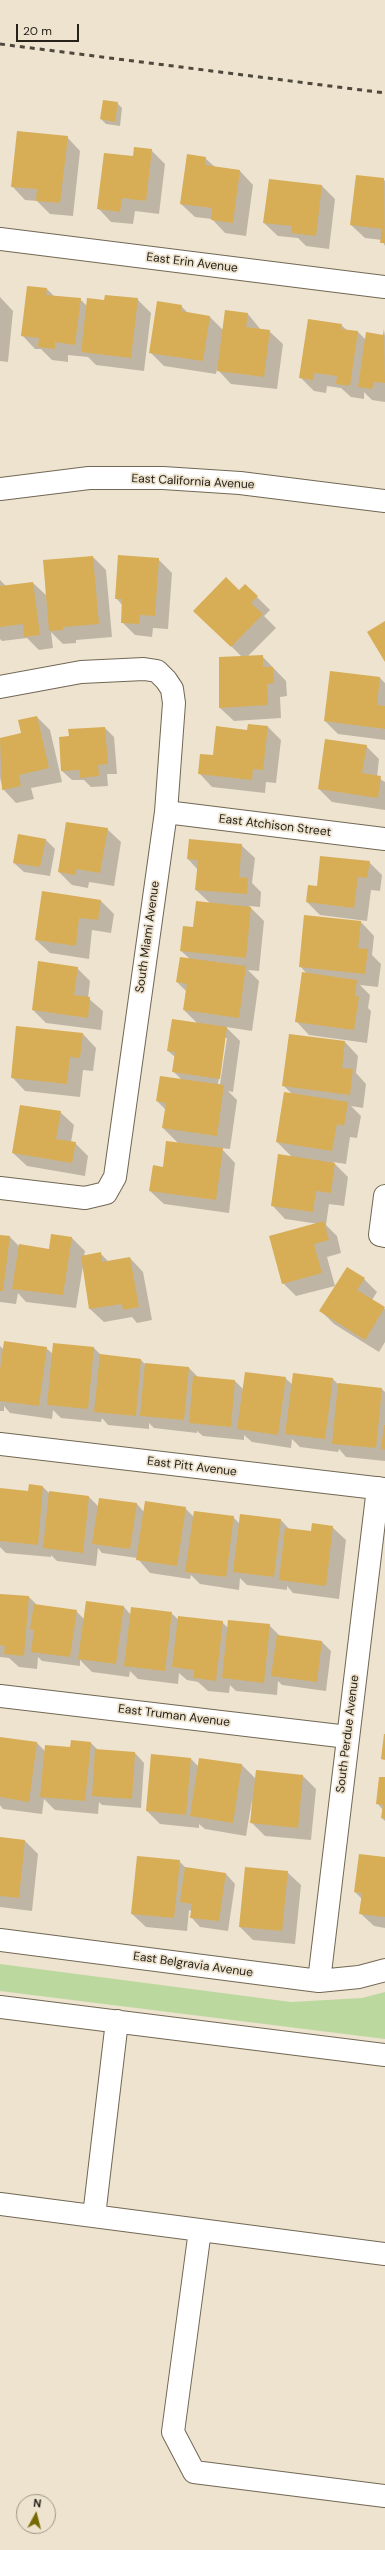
<!DOCTYPE html>
<html>
<head>
<meta charset="utf-8">
<style>
  body { margin:0 }
  #map { position:relative; width:385px; height:2550px; overflow:hidden; background:#eee3ce; font-family:"DM Sans",sans-serif }
  canvas { display:block }
  .north { position:absolute; left:16px; top:2494px; width:40px; height:40px; box-sizing:border-box; background:#eee3ce; border:1px solid #9e9686; border-radius:50%; rotate:7deg; font-size:11px; font-weight:700; line-height:16px; text-align:center; color:#26221a }
  .north::after { content:''; display:block; margin:auto; width:14px; height:18px; background:#766a02; clip-path:polygon(50% 0,100% 100%,50% 72%,0 100%) }
  .scale { position:absolute; left:16px; top:24px; width:63px; height:18px; box-sizing:border-box; border:2px solid #26221a; border-top:0; padding-left:5px; font-size:12px; line-height:14px; white-space:nowrap; color:#26221a; -webkit-text-stroke:3px #eee3ce; paint-order:stroke }
</style>
</head>
<body>
<div id="map">
<canvas width="385" height="2550"></canvas>
<div class="north">N</div>
<div class="scale">20 m</div>
</div>
<script>
const ctx = document.querySelector('canvas').getContext('2d');
ctx.lineJoin = 'round';
function paint(path, color) {
  ctx.fillStyle = color;
  ctx.fill(path, 'evenodd');
}
function poly(rows) {
  const path = new Path2D();
  for (const r of rows) {
    path.moveTo(r[0], r[1]);
    for (let i = 2; i < r.length; i += 2) path.lineTo(r[i], r[i + 1]);
  }
  return path;
}
function stroke(path, color, width, dash) {
  ctx.strokeStyle = color;
  ctx.lineWidth = width;
  ctx.lineCap = dash ? 'butt' : 'round';
  ctx.setLineDash(dash || []);
  ctx.stroke(path);
}
function label(font, color, halo, rows, align = 'center') {
  ctx.font = font + ' "DM Sans",sans-serif';
  ctx.lineWidth = 3.5;
  ctx.setLineDash([]);
  ctx.textBaseline = 'middle';
  ctx.strokeStyle = halo;
  ctx.fillStyle = color;
  for (const [text, x, y, turn = 0] of rows) {
    ctx.save();
    ctx.translate(x, y);
    ctx.rotate((+turn || 0) * Math.PI / 180);
    ctx.textAlign = isNaN(turn) ? turn : align;
    if (halo) ctx.strokeText(text, 0, 0);
    ctx.fillText(text, 0, 0);
    ctx.restore();
  }
}
paint(poly([
  [0,1964,291,2002,362,1998,385,1992,385,2039,0,1991]
]), '#bbd89f');
paint(poly([
  [117,103,122,108,120,126,106,124,101,119],
  [67,137,80,151,73,216,50,214,37,201,25,200,12,186],
  [151,150,165,164,159,214,135,211,133,224,111,222,98,208,134,157],
  [205,158,216,168,240,171,253,185,246,236,225,233,212,219,195,217,181,204],
  [383,179,385,181,385,246,382,240,365,238,351,225],
  [322,186,335,199,329,249,306,246,298,238,278,236,264,223],
  [47,289,54,296,80,299,87,306,105,301,137,299,151,313,144,371,96,365,88,357,68,355,68,362,52,360,41,349,35,349,22,335],
  [0,297,13,311,8,362,0,361],
  [181,306,189,314,210,317,223,330,248,314,261,330,269,331,283,344,277,389,231,384,217,369,216,374,164,366,151,353],
  [341,325,348,331,358,332,366,340,367,333,384,336,385,331,385,402,372,400,364,392,364,399,351,397,341,388,327,386,326,393,314,391,301,378],
  [93,557,106,570,112,637,76,640,76,643,63,644,51,632,53,648,39,650,27,638,2,641,0,639,0,580,6,586,33,583,47,596],
  [158,559,172,573,168,629,153,628,152,637,135,635,122,622,123,606,116,598],
  [245,585,270,610,264,616,276,628,248,656,262,656,286,681,287,696,280,697,281,718,234,721,220,708,242,657,195,610,240,591],
  [331,672,380,678,385,683,385,740,338,734,325,721],
  [37,717,50,730,62,782,31,788,34,799,16,803,3,789,0,778,0,739,22,734],
  [268,727,281,740,276,783,266,782,265,793,212,787,199,773,213,757,248,731],
  [105,728,114,737,117,774,107,774,108,786,91,787,84,780,72,780,62,771,70,737],
  [366,746,379,759,377,777,385,782,385,810,332,802,319,789],
  [107,829,121,842,114,886,89,882,88,888,72,885,59,872],
  [45,839,55,849,50,876,24,872,14,863],
  [241,845,255,858,252,883,261,892,260,907,249,906,264,921,259,971,248,970,259,981,252,1031,226,1027,240,1041,233,1092,228,1091,237,1100,230,1149,221,1148,235,1163,229,1213,164,1204,150,1191,178,1143,163,1128,166,1110,157,1101,182,1080,173,1071,175,1057,168,1051,198,1024,184,1010,186,991,177,982,190,959,181,951,211,904,196,890,198,870,188,859],
  [225,1038,227,1038,220,1084,218,1084],
  [369,862,382,875,380,891,371,890,367,921,320,915,307,902,318,888],
  [101,901,114,914,111,933,92,930,89,959,50,953,36,940],
  [361,922,374,936,372,955,381,964,378,987,360,985,370,995,368,1008,371,1011,367,1043,309,1035,296,1021,307,974,300,966],
  [77,968,90,981,88,998,103,1011,101,1030,46,1023,33,1010],
  [83,1034,96,1048,93,1071,83,1070,80,1097,25,1091,12,1077],
  [290,1035,345,1042,358,1056,356,1073,366,1084,363,1108,351,1106,361,1116,357,1138,350,1137,346,1164,333,1162,348,1177,344,1206,329,1204,326,1225,337,1236,341,1253,327,1257,335,1286,296,1296,283,1283,319,1224,285,1219,272,1205,293,1158,277,1142,292,1094,283,1085],
  [60,1112,74,1125,71,1142,75,1143,88,1156,85,1176,27,1166,13,1153],
  [52,1235,72,1238,85,1251,84,1256,100,1253,109,1262,130,1258,143,1272,152,1320,137,1323,132,1317,104,1322,90,1309,83,1266,76,1308,26,1302,18,1293,16,1304,0,1302,0,1236,10,1237,20,1247,50,1250],
  [364,1279,377,1292,372,1300,385,1309,385,1342,379,1352,334,1324,321,1311],
  [0,1346,4,1350,46,1348,53,1354,94,1348,101,1355,140,1359,145,1364,189,1368,198,1377,235,1381,244,1390,285,1378,293,1385,294,1374,333,1379,338,1384,382,1389,385,1392,385,1461,346,1457,339,1449,338,1452,300,1447,292,1439,291,1448,252,1442,244,1435,244,1440,203,1436,197,1431,197,1433,154,1428,149,1423,149,1429,108,1425,102,1418,101,1422,61,1418,53,1410,52,1419,10,1413,4,1406,4,1411,0,1411],
  [43,1487,50,1494,89,1497,98,1506,137,1504,144,1512,185,1508,194,1517,233,1517,240,1524,281,1520,290,1530,312,1532,332,1527,346,1540,339,1599,293,1593,287,1586,287,1590,247,1585,240,1578,239,1590,200,1584,191,1575,190,1579,150,1573,137,1558,102,1553,98,1548,96,1566,57,1561,51,1555,51,1557,6,1553,0,1547,0,1489,29,1492],
  [0,1595,29,1597,37,1605,76,1611,84,1619,87,1602,124,1607,131,1615,171,1613,179,1620,222,1622,228,1628,269,1625,280,1636,322,1642,331,1651,326,1691,282,1685,278,1681,277,1695,236,1691,230,1685,229,1693,208,1691,198,1682,187,1680,179,1673,178,1684,138,1679,130,1671,129,1677,92,1672,80,1660,80,1666,42,1661,38,1657,37,1669,19,1667,9,1658,0,1657],
  [0,1738,37,1743,46,1752,91,1743,98,1750,135,1753,144,1763,141,1808,102,1805,99,1802,98,1814,55,1810,44,1799,42,1814,3,1809,0,1805],
  [152,1755,191,1759,199,1767,200,1759,242,1765,256,1779,303,1776,316,1789,311,1840,265,1836,251,1822,252,1800,246,1836,205,1829,199,1824,199,1828,160,1824,147,1811],
  [385,1778,385,1821,382,1818,383,1810,377,1803],
  [0,1838,25,1841,38,1854,32,1911,0,1907],
  [385,1858,385,1928,374,1926,360,1913,362,1899,355,1892],
  [179,1861,187,1869,226,1874,235,1884,228,1931,200,1927,191,1917,192,1911,189,1910,187,1931,146,1927,132,1914],
  [287,1872,301,1885,295,1944,253,1940,240,1927]
]), '#0003');
paint(poly([
  [103,100,118,102,115,122,100,119],
  [17,131,68,136,60,203,36,201,37,189,11,187],
  [134,147,152,149,146,201,122,198,120,212,97,209,104,153,133,156],
  [187,154,206,157,205,165,240,170,233,223,211,220,212,208,180,204],
  [356,175,384,178,385,243,380,243,382,229,350,225],
  [269,179,322,185,316,236,291,233,292,226,263,223],
  [27,286,47,288,46,295,81,298,75,345,55,342,55,349,38,347,39,338,21,336],
  [105,295,138,298,131,358,81,352,87,298,104,300],
  [157,301,182,305,181,311,210,316,203,361,149,353],
  [225,310,248,313,246,327,270,330,264,377,217,371],
  [308,319,342,324,341,329,358,331,350,386,336,384,337,376,314,373,313,380,299,378],
  [384,329,385,383,374,382,372,389,358,387,366,332,383,335],
  [118,555,159,558,155,616,140,615,139,624,121,623,122,599,115,599],
  [93,556,99,624,63,627,63,630,49,631,43,560],
  [226,577,239,590,245,584,258,596,251,603,263,614,231,647,193,611],
  [33,582,40,635,24,637,23,624,0,627,0,586],
  [385,621,385,662,367,632],
  [263,655,263,667,273,667,274,683,267,684,268,705,219,708,219,657],
  [330,671,380,677,377,705,385,706,385,729,324,721],
  [37,716,49,768,19,775,21,786,2,790,0,738,21,733,18,720],
  [248,724,268,726,263,770,253,769,252,780,198,774,200,754,213,755,216,726,247,730],
  [105,727,108,764,98,765,99,776,80,778,80,770,61,771,59,737,69,736,68,729],
  [325,739,367,745,362,773,381,776,378,798,318,789],
  [66,822,108,828,100,873,76,869,75,875,58,872],
  [18,834,46,839,40,867,13,863],
  [189,839,242,844,239,877,248,878,247,894,195,890,198,860,187,859],
  [320,856,370,861,367,878,358,877,354,908,306,902,308,885,317,886],
  [42,891,101,900,98,920,79,918,76,946,35,940],
  [196,901,251,907,246,958,180,951,183,926,193,927],
  [304,915,361,921,358,948,368,949,365,974,299,967],
  [180,957,246,966,239,1018,183,1010,187,984,176,982],
  [38,961,78,967,74,995,90,997,88,1018,32,1010],
  [302,972,357,980,355,996,359,997,354,1030,295,1022],
  [172,1019,227,1027,220,1079,172,1072,175,1052,167,1051],
  [16,1026,83,1033,80,1058,70,1057,67,1084,11,1078],
  [289,1034,345,1041,342,1068,353,1069,350,1095,282,1086],
  [160,1076,224,1085,217,1136,162,1128,166,1103,156,1101],
  [284,1092,348,1102,344,1126,337,1124,332,1151,276,1142],
  [20,1105,61,1111,56,1139,76,1142,72,1163,12,1153],
  [166,1141,223,1148,216,1200,149,1191,153,1165,163,1167],
  [278,1154,335,1163,331,1193,316,1191,313,1212,271,1206],
  [324,1221,329,1240,314,1244,322,1273,282,1284,269,1236],
  [51,1234,72,1237,63,1295,12,1289,19,1244,49,1249],
  [0,1235,10,1236,3,1291,0,1291],
  [101,1252,102,1262,130,1257,139,1307,123,1310,122,1304,89,1309,81,1256],
  [347,1267,365,1278,357,1290,385,1307,365,1340,319,1311],
  [4,1341,47,1347,39,1406,0,1401,0,1370],
  [53,1343,94,1347,88,1409,47,1405],
  [100,1354,141,1359,136,1416,94,1412],
  [145,1363,189,1367,184,1420,140,1416],
  [245,1372,286,1377,278,1435,237,1429],
  [293,1373,333,1378,325,1439,285,1434],
  [193,1376,235,1380,231,1427,189,1423],
  [338,1383,382,1388,376,1448,332,1444],
  [384,1425,385,1425,385,1450,381,1449],
  [29,1484,43,1486,38,1545,0,1541,0,1488,28,1491],
  [49,1491,89,1496,83,1553,43,1548],
  [99,1498,137,1503,130,1549,92,1544],
  [145,1501,186,1507,177,1566,136,1560],
  [194,1511,234,1516,226,1577,185,1572],
  [240,1514,281,1519,274,1577,233,1572],
  [312,1523,333,1526,326,1586,279,1580,285,1528,311,1531],
  [0,1594,29,1596,24,1656,4,1654,5,1646,0,1645],
  [86,1601,124,1606,116,1664,78,1659],
  [34,1604,77,1610,70,1657,31,1652,34,1630,30,1629],
  [131,1607,172,1612,165,1671,124,1666],
  [178,1616,223,1621,216,1681,194,1678,194,1670,172,1667],
  [228,1620,270,1624,264,1683,222,1678],
  [277,1635,322,1641,317,1682,271,1676],
  [384,1734,385,1734,385,1760,381,1759],
  [0,1737,37,1742,29,1802,0,1797],
  [71,1740,91,1742,85,1801,40,1797,45,1745,70,1747],
  [95,1749,135,1752,132,1799,92,1796],
  [151,1754,191,1758,186,1815,146,1811],
  [199,1758,242,1764,233,1823,190,1816],
  [256,1770,303,1775,298,1828,250,1823],
  [379,1777,385,1777,385,1819,381,1818,383,1805,376,1804],
  [0,1837,25,1840,19,1898,0,1896],
  [359,1854,385,1857,385,1917,359,1914,362,1893,354,1892],
  [137,1856,180,1860,174,1918,131,1914],
  [185,1867,226,1873,219,1921,190,1918,192,1904,180,1902],
  [245,1867,288,1871,282,1931,239,1927]
]), '#d7ad56');
const street = poly([
  [0,239,385,287],
  [0,687,81,672,144,669,157,671,166,680,172,689,174,703,166,812,115,1177,106,1193,85,1198,0,1188],
  [166,812,385,839],
  [385,1196,380,1235,385,1236],
  [0,1444,385,1489],
  [0,1696,348,1737],
  [0,1940,319,1981,359,1977,385,1970],
  [319,1981,378,1488],
  [0,2007,385,2055],
  [0,2204,385,2254],
  [94,2216,117,2021],
  [200,2230,173,2432,194,2472,385,2496]
]);
const secondary = poly([
  [0,489,89,478,163,478,240,483,385,501]
]);
stroke(street, '#716754', 24);
stroke(secondary, '#716754', 24);
stroke(street, '#fff', 22);
stroke(secondary, '#fff', 22);
stroke(poly([
  [0,44,385,93]
]), '#4e483e', 3, [5, 5]);
label('12px', '#26221a', '#eee3ce', [
  ["East Erin Avenue",192,263,7],
  ["East California Avenue",193,482,3],
  ["East Atchison Street",275,826,7],
  ["South Miami Avenue",148,937,-82],
  ["East Pitt Avenue",192,1467,7],
  ["East Truman Avenue",174,1716,7],
  ["South Perdue Avenue",348,1734,-83],
  ["East Belgravia Avenue",193,1965,8]
]);
</script>
</body>
</html>
